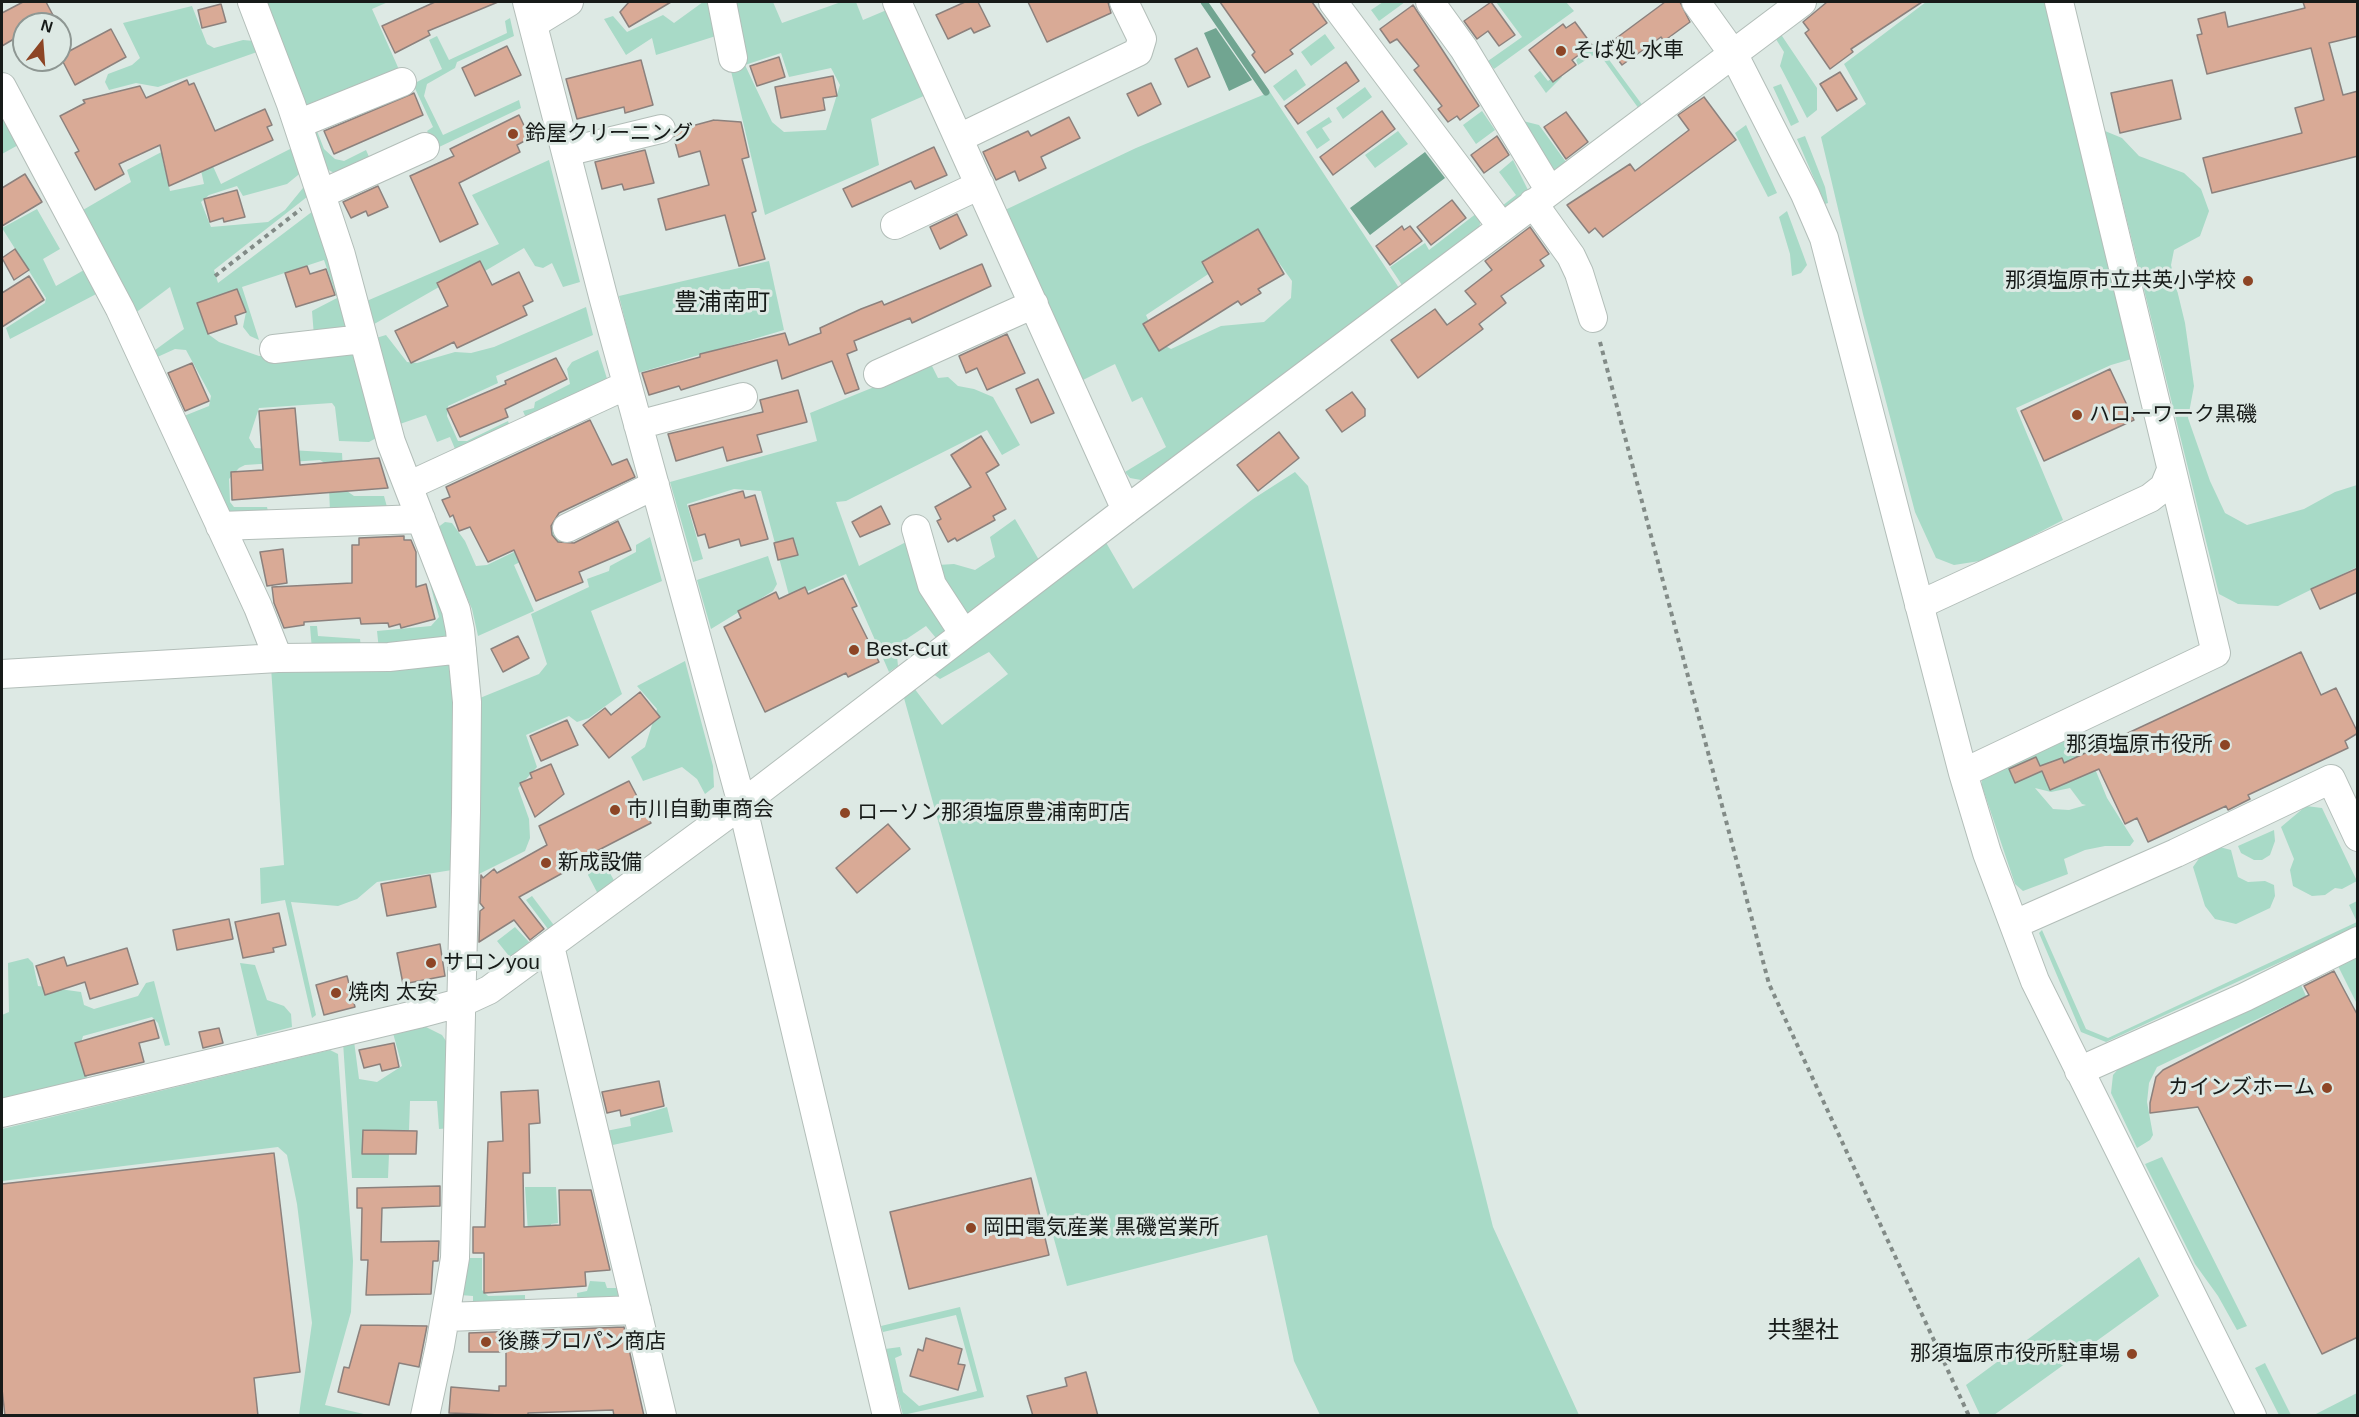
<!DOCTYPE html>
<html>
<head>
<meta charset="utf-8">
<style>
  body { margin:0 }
  #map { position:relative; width:2359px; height:1417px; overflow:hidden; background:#dde9e4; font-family:Helvetica,sans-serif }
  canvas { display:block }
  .frame { position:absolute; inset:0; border:3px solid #171b19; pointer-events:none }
  .north { position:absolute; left:12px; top:12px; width:60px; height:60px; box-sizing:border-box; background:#dde9e4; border:2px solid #8e9793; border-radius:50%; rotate:17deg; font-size:16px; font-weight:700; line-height:24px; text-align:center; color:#171b19 }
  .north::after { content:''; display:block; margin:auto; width:21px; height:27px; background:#8d4525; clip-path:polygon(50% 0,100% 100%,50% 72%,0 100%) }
</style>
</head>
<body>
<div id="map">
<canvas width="2359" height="1417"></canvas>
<div class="frame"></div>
<div class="north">N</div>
</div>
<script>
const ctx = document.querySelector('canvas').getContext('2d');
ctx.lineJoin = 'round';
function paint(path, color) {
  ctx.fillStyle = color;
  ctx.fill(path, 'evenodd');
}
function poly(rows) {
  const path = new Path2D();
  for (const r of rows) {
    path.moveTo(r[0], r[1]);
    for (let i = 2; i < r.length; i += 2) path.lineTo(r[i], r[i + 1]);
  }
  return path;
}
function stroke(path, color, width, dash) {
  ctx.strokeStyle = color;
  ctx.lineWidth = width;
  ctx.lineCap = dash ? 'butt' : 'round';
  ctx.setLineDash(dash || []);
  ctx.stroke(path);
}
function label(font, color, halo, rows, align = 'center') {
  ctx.font = font + ' Helvetica,"Noto Sans JP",sans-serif';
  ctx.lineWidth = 6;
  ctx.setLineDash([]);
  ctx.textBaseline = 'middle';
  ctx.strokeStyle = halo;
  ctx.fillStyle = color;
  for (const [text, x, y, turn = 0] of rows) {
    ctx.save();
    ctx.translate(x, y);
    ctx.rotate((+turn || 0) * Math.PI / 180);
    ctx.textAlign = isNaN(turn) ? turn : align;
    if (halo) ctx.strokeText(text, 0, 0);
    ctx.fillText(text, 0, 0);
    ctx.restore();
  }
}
paint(poly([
  [262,2,388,2,372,9,401,74,306,113],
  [703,2,713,2,719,35,656,55,652,38,626,55,604,19,613,16,627,32,663,15,674,23],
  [731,2,773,2,782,23,841,2,856,2,863,20,889,9,926,95,871,119,879,165,765,215,731,71],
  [781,53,789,77,831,68,840,85,826,130,784,132,772,122,745,65],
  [1383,2,1405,2,1379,21,1371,10],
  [1496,2,1566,2,1574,11,1494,69,1488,61,1522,37],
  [1926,2,2047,2,2135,358,2111,365,2016,408,2063,520,1986,560,1954,565,1936,558,1915,512,1863,314,1821,137,1866,104,1844,64],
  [192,6,207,44,214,48,243,40,254,41,257,52,158,87,136,83,109,90,105,82,108,74,132,65,140,58,123,23],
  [510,18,514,36,457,62,455,68,427,84,424,96,443,135,519,100,521,108,437,148,427,131,433,127,413,84,442,69,429,40,437,36,449,60,507,33,505,21],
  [1780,33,1817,88,1817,110,1807,118,1780,66,1784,52,1774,36],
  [1325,34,1335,48,1311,66,1301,52],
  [1596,42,1643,106,1639,109,1598,52,1578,65,1576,60],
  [1296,69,1306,85,1284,101,1273,86],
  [1540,71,1548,81,1559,73,1562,77,1546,93,1534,76],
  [1781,84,1799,122,1791,126,1773,87],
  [1365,87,1372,97,1343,119,1336,108],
  [1270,92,1401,291,1141,480,1130,478,1125,472,1166,447,1142,397,1132,402,1115,364,1083,380,1005,210,1136,148],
  [1257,242,1272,253,1292,281,1291,298,1264,322,1221,326,1171,349,1158,342,1146,315],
  [2,111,20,144,2,154],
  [1482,111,1495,130,1476,144,1463,125],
  [1329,117,1332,122,1322,128,1330,140,1317,149,1306,132],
  [1519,120,1539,125,1566,162,1548,174],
  [1746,125,1777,193,1768,197,1735,133],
  [317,131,324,149,335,159,344,161,366,150,370,159,336,174,321,166,311,134],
  [1398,131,1408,144,1375,168,1365,155],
  [2105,131,2122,138,2139,156,2184,173,2201,189,2209,211,2200,236,2174,250,2171,265,2185,323,2194,386,2188,418,2210,481,2225,513,2247,525,2304,509,2335,492,2357,485,2357,567,2278,606,2238,604,2219,594],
  [198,133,221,184,294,147,303,171,287,184,243,196,237,186,209,195,201,202,211,227,268,222,285,210,307,183,312,193,214,270,218,283,317,208,347,330,314,336,312,311,337,298,324,260,242,287,259,340,250,336,243,327,246,312,237,289,197,303,208,334,219,342,259,356,354,348,378,437,369,442,339,441,335,407,332,403,259,408,249,438,255,448,342,453,344,489,354,496,384,496,387,507,330,511,328,465,320,460,245,465,239,468,229,479,230,502,234,507,267,507,269,516,227,518,179,418,209,406,211,396,186,350,175,349,153,359,151,353,184,329,170,287,134,314,83,210,131,182,127,170],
  [183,152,198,157,204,184,170,191,162,157],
  [1805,136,1825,187,1828,203,1825,204,1797,139],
  [549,160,580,282,563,287,552,263,543,268,535,266,524,248,485,271,480,261,437,282,439,287,369,327,362,303,499,244,472,195],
  [1513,160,1529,192,1507,210,1502,206,1516,195,1499,172],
  [37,209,60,249,43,259,56,286,91,266,102,291,10,339,6,328,45,303,46,298,2,228],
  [1787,211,1807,265,1801,273,1792,276,1790,254,1779,217],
  [1477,213,1481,220,1478,232,1404,288,1390,267,1425,243,1429,250],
  [769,261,784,330,638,373,619,296],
  [586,307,593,335,496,376,498,383,448,406,447,416,458,441,467,441,508,421,511,430,458,456,450,437,437,442,426,415,397,425,376,338,386,335,407,362,417,363,455,352,471,353,494,347],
  [598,350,609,385,528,423,523,411,534,408,535,402,570,384,567,369,572,362],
  [931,364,938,378,948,377,958,386,974,389,993,397,1020,445,1002,455,987,430,846,501,836,502,859,566,910,540,947,630,936,638,926,626,896,646,898,666,889,672,846,574,790,599,761,491,734,489,687,504,703,559,693,562,670,482,817,441,810,413],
  [548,431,570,480,540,493,556,538,564,538,575,565,559,572,547,549,514,565,534,611,478,636,472,609,437,528,445,522,452,523,465,541,476,566,487,565,547,536,530,500,476,523,472,512,491,502,494,493,509,484,519,484,554,467,555,459,544,434],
  [1295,472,1308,486,1493,1227,1579,1415,1320,1415,1294,1361,1267,1235,1067,1286,904,698,914,688,942,725,1008,674,989,652,940,679,932,673,1104,539,1133,589,1253,499],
  [1015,519,1039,560,963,618,938,565,954,564,975,570,995,557,990,537],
  [650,537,662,581,591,611,622,694,589,718,577,722,569,716,526,735,537,767,518,788,529,819,530,838,525,851,473,877,475,700,539,674,547,664,531,614,589,587,587,579,609,571,610,566,636,552,636,545],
  [768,556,777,584,773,591,711,629,697,580],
  [435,578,454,641,379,650,377,631,431,626,439,617,429,580],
  [310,626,317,626,318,636,360,639,361,648,312,650],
  [457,660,452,870,377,882,357,899,338,906,291,902,316,1015,312,1018,285,900,261,904,260,868,284,865,271,667],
  [685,661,713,766,714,787,705,794,697,779,682,767,643,781,631,757,645,747,657,709,637,686],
  [2077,725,2107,798,2134,841,2130,846,2105,846,2085,850,2064,859,2068,874,2023,891,2015,884,1982,786,1981,771],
  [2035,788,2051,792,2070,788,2082,804,2086,805,2069,810,2053,809],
  [2306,806,2322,808,2357,881,2342,889,2335,888,2325,895,2312,896,2293,886,2290,870,2294,859,2281,827],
  [2274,830,2275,841,2270,855,2262,860,2254,860,2241,853,2238,846],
  [2216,846,2231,850,2238,877,2248,882,2265,881,2274,885,2275,896,2270,908,2236,924,2215,919,2205,906,2193,867,2200,857],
  [601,857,616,884,599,896,588,875,591,862],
  [532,896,556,928,513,961,497,941,515,927,530,943,548,929,526,900],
  [2357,901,2357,927,2106,1042,2081,1032,2039,933,2042,930,2086,1029,2108,1038,2357,922,2349,905],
  [2357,949,2357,1004,2335,960],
  [28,958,33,963,38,986,81,992,84,1005,94,1009,138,996,146,983,154,981,170,1045,165,1046,158,1023,152,1017,83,1036,80,1046,88,1082,2,1103,2,1015,9,1012,8,963],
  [240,963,255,965,267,1000,284,1006,291,1014,292,1027,257,1036],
  [2300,983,2306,996,2157,1067,2149,1083,2147,1102,2153,1135,2150,1140,2137,1148,2111,1093,2113,1075,2119,1068],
  [424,1026,442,1035,450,1047,451,1128,439,1129,437,1101,410,1101,409,1130,363,1130,362,1154,389,1154,388,1178,352,1178,343,1042,354,1041,359,1079,377,1082,402,1066,393,1033],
  [330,1050,338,1054,353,1261,351,1312,325,1405,368,1415,299,1415,312,1323,297,1204,287,1155,278,1147,2,1181,2,1129],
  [667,1107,673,1132,608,1146,606,1131,631,1126,630,1118],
  [2162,1157,2247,1326,2237,1330,2218,1296,2195,1264,2145,1164],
  [525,1187,556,1187,558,1223,551,1224,552,1246,529,1247],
  [2139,1257,2159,1296,1994,1415,1980,1415,1966,1385],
  [464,1258,482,1258,482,1290,488,1296,525,1295,525,1310,473,1311,473,1296,460,1295],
  [590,1281,605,1282,607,1288,620,1288,623,1303,578,1305,577,1293,587,1291],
  [960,1307,984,1397,903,1415,885,1349,900,1347,902,1355,895,1358,903,1392,919,1406,977,1391,956,1315,883,1332,881,1326],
  [2265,1363,2291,1415,2279,1415,2255,1368],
  [2357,1393,2357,1414,2314,1415]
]), '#a8dac7');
paint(poly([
  [1216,28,1252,80,1229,91,1204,33],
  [1425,152,1445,178,1370,235,1350,208]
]), '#71a591');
stroke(poly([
  [1204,2,1266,92]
]), '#71a591', 7);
const building = poly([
  [23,2,46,2,54,17,41,24,24,24,24,33,2,46,2,13,23,2],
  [435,2,498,2,428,31,430,35,395,53,382,26,435,2],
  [629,2,671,2,629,27,620,12,629,2],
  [965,2,978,2,990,26,974,33,971,28,948,39,936,15,965,2],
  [1028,2,1108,2,1111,13,1047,42,1028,2],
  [1220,2,1312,2,1327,23,1290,50,1293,54,1265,73,1252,55,1255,52,1220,2],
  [1491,2,1515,35,1499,46,1488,31,1477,39,1464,21,1491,2],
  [1665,2,1680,2,1690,22,1664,41,1661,37,1622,65,1607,45,1665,2],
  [1827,2,1922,2,1851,49,1853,52,1830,69,1805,33,1809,30,1803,22,1827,2],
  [2303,2,2358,2,2358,36,2329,43,2343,95,2358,91,2358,156,2212,193,2203,158,2302,133,2295,108,2324,100,2311,48,2207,74,2197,35,2202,34,2198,19,2225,12,2228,27,2305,8,2303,2],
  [221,4,226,22,202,28,198,10,221,4],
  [1413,5,1479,106,1460,120,1457,116,1448,122,1438,109,1442,106,1414,70,1419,66,1397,39,1390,43,1380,29,1413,5],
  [1575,22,1592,45,1572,60,1576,65,1553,82,1529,50,1563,24,1566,28,1575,22],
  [111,29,126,57,75,85,60,56,111,29],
  [507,46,521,75,475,96,462,68,507,46],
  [1197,48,1210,77,1188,87,1175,59,1197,48],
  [779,57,785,77,757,86,750,66,779,57],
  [641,60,653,105,625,113,624,107,577,119,566,79,641,60],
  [1346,62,1359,81,1298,124,1285,106,1346,62],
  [1840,72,1857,99,1837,111,1820,84,1840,72],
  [833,76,837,96,823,98,825,110,781,118,775,87,833,76],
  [187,80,189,85,194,83,215,131,265,109,272,125,267,127,273,140,169,186,160,145,119,164,124,174,95,190,75,153,79,151,60,116,85,103,83,100,140,86,146,98,187,80],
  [2172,80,2181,119,2120,133,2111,93,2172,80],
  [1151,83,1161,104,1138,116,1127,94,1151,83],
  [414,93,423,115,334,154,324,131,414,93],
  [1704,97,1736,140,1603,237,1595,228,1589,233,1567,205,1630,164,1635,171,1689,130,1678,115,1704,97],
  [1382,111,1395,129,1333,175,1320,157,1382,111],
  [1566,112,1588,142,1566,159,1544,127,1566,112],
  [519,115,530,138,517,145,520,152,459,183,478,224,440,242,410,176,454,156,450,149,519,115],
  [1069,117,1080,138,1041,157,1046,168,1019,181,1015,171,996,180,983,152,1028,131,1031,136,1069,117],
  [714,120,741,122,749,157,742,159,756,211,752,213,765,259,739,266,725,215,666,230,658,199,709,185,700,151,679,157,674,138,677,130,714,120],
  [1497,136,1509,155,1484,173,1471,155,1497,136],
  [934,147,947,175,915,189,911,181,852,207,843,189,934,147],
  [645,150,654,183,624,190,622,184,602,189,595,162,645,150],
  [25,174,42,202,2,226,2,188,25,174],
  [378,186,388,207,368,216,366,211,351,218,343,202,378,186],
  [237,190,245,217,224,222,223,218,210,222,204,199,237,190],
  [1452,200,1466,218,1431,245,1417,227,1452,200],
  [957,214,967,235,940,249,930,227,957,214],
  [1402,226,1404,230,1410,226,1422,241,1390,265,1376,246,1402,226],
  [1530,227,1549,254,1540,260,1544,266,1501,296,1506,303,1479,324,1483,329,1418,378,1391,340,1435,309,1447,325,1476,304,1465,291,1492,270,1485,261,1530,227],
  [1258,229,1284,274,1258,289,1261,293,1241,305,1238,301,1159,351,1143,324,1213,282,1202,262,1258,229],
  [15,249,29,270,14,280,2,258,15,249],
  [480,261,492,285,519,272,533,301,523,306,527,315,457,348,454,342,411,363,395,331,448,306,437,283,480,261],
  [982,264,991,286,912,323,910,318,854,341,857,350,847,354,859,389,845,394,832,361,782,379,777,360,681,390,679,386,649,395,642,373,700,357,700,354,785,333,789,345,821,333,820,328,861,309,882,301,884,305,982,264],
  [307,266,310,274,326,269,335,295,296,307,285,273,307,266],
  [29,276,44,300,2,327,2,293,29,276],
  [237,289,246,312,235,316,237,324,208,334,197,303,237,289],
  [1007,334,1025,373,987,390,977,368,966,373,959,356,1007,334],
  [556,358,567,379,505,409,508,417,460,437,447,409,506,384,505,381,556,358],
  [192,363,209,401,185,411,168,373,192,363],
  [2110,369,2134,420,2044,461,2021,411,2110,369],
  [1038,379,1054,413,1031,423,1016,389,1038,379],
  [798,390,807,422,757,435,762,452,727,461,723,447,676,461,668,434,763,412,760,400,798,390],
  [1352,392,1365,409,1365,416,1342,432,1326,410,1352,392],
  [295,408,300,465,379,458,388,488,232,500,231,472,263,470,259,411,295,408],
  [590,420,612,465,627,459,635,477,559,513,551,526,552,535,558,542,574,543,618,521,631,550,579,572,583,582,536,601,514,550,488,562,470,527,459,531,453,515,450,517,442,500,450,497,446,487,590,420],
  [1279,432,1299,458,1258,491,1237,465,1279,432],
  [981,436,999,465,986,473,1006,509,993,516,995,520,957,541,955,538,948,542,937,521,941,519,935,507,971,487,951,455,981,436],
  [743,491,745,498,755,495,768,539,741,546,739,539,709,548,705,534,698,536,689,506,743,491],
  [881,506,890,524,860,537,852,522,881,506],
  [404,536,404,540,411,540,416,552,416,587,426,584,435,619,401,628,400,624,389,627,388,623,361,624,360,618,304,622,304,625,284,628,274,603,272,587,352,583,352,545,359,545,359,538,404,536],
  [793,538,798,555,778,560,774,543,793,538],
  [283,549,287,583,267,586,260,552,283,549],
  [2358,568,2358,592,2320,609,2311,589,2358,568],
  [843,578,857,606,852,608,879,662,848,677,846,673,765,712,724,627,741,618,738,611,776,592,779,599,805,587,808,594,843,578],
  [518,636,529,658,503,672,491,649,518,636],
  [2301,652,2321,695,2336,688,2358,733,2345,741,2348,748,2248,795,2250,799,2228,810,2226,806,2148,842,2137,818,2125,824,2099,769,2050,790,2042,771,2015,783,2009,769,2036,757,2040,766,2062,758,2064,763,2301,652],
  [640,692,660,717,609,758,583,725,605,708,611,715,640,692],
  [567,720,578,745,541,761,530,736,567,720],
  [551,764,564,794,535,817,520,783,532,778,530,773,551,764],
  [629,781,651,823,589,855,590,858,519,897,544,929,530,940,514,920,479,942,480,911,484,908,480,903,481,875,483,878,494,869,497,873,547,845,539,826,629,781],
  [888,824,910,849,857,893,836,868,888,824],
  [430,875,436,907,387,916,381,884,430,875],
  [279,913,286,945,273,948,274,952,243,958,235,922,279,913],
  [229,919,233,939,177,950,173,930,229,919],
  [440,944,445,976,403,984,397,953,440,944],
  [127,948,138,984,90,999,85,982,45,995,36,966,64,957,67,966,127,948],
  [2334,971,2358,1016,2358,1337,2322,1354,2198,1107,2150,1113,2150,1103,2156,1077,2163,1070,2309,995,2304,986,2334,971],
  [347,976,355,1007,324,1015,316,985,347,976],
  [154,1020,159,1038,139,1043,144,1062,85,1076,75,1043,154,1020],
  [219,1028,223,1043,203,1048,199,1032,219,1028],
  [394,1043,399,1067,382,1071,380,1064,364,1068,359,1050,394,1043],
  [659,1081,664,1106,621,1116,620,1110,607,1113,602,1092,659,1081],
  [538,1090,540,1123,529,1124,530,1173,523,1173,524,1227,560,1225,559,1190,591,1190,610,1270,585,1272,586,1286,484,1293,484,1253,473,1253,473,1227,485,1227,488,1142,503,1141,501,1092,538,1090],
  [363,1130,417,1131,416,1154,362,1154,363,1130],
  [274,1153,300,1372,254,1378,258,1416,5,1416,2,1389,2,1184,274,1153],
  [1031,1178,1049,1255,909,1289,890,1212,1031,1178],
  [440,1186,440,1206,382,1208,381,1242,439,1241,438,1261,433,1261,431,1294,366,1295,368,1260,361,1260,362,1208,357,1208,357,1188,440,1186],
  [361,1325,427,1326,419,1367,399,1363,389,1405,338,1392,344,1367,349,1368,361,1325],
  [624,1327,644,1416,614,1416,613,1410,528,1413,528,1416,449,1413,451,1387,499,1391,499,1386,506,1386,506,1352,469,1352,469,1333,624,1327],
  [926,1338,962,1349,958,1364,965,1365,958,1390,910,1376,918,1349,923,1351,926,1338],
  [1086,1372,1098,1416,1033,1416,1027,1396,1067,1386,1065,1378,1086,1372]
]);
paint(building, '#d9aa96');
stroke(building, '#8c817d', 1.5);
const minor = poly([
  [252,2,291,104,341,255,391,442,456,610,460,630,467,702,466,812,455,1258,440,1346,425,1416],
  [527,2,603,296,742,804,887,1416],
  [722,2,733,58],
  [897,2,1126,510],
  [1333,2,1502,227],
  [1430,2,1464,49,1550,191],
  [1696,2,1734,55,1805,194,1824,238,1963,773,1987,853,2035,981,2252,1416],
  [533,24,569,2],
  [2,87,120,309,258,607,278,658],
  [298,124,402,82],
  [959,138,1138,52,1142,39,1124,2],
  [566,152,661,129],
  [321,194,425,147],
  [1533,203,1571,256,1579,273,1593,318],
  [895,225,980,185],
  [274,349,363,339],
  [878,374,1034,304],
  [638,425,743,397],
  [408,486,627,385],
  [220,526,421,519],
  [567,528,655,485],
  [916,529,932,585,964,634],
  [1919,605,2150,498,2164,487,2171,470],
  [2,674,278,658,389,657,462,649],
  [1963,773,2216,653,2059,2],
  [2015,924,2176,853,2331,779,2358,837],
  [550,946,662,1416],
  [2079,1071,2245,997,2358,941],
  [2,1113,418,1014,463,1002,489,990,742,804,1126,510,1802,2],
  [446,1317,637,1310]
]);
stroke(minor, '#b3beb9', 30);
stroke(poly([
  [215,276,301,209],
  [1600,342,1769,984,1969,1416]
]), '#828b87', 4, [4.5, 4.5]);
stroke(minor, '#fff', 28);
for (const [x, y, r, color] of [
  [1561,51,6,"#8d4525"],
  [513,134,6,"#8d4525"],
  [2248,281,6,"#8d4525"],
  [2077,415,6,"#8d4525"],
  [854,650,6,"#8d4525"],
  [2225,745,6,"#8d4525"],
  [615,810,6,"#8d4525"],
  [845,813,6,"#8d4525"],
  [546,863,6,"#8d4525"],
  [431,963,6,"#8d4525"],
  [336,993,6,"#8d4525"],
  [2327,1088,6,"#8d4525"],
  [971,1228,6,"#8d4525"],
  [486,1342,6,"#8d4525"],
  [2132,1354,6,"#8d4525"]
]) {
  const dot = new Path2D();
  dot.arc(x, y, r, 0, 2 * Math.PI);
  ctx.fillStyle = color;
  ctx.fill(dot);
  stroke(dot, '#dde9e4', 2);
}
label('21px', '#171b19', '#dde9e4', [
  ["そば処 水車",1573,51],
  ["鈴屋クリーニング",525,134],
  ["那須塩原市立共英小学校",2236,281,"right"],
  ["ハローワーク黒磯",2089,415],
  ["Best-Cut",866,650],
  ["那須塩原市役所",2213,745,"right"],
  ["市川自動車商会",627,810],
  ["ローソン那須塩原豊浦南町店",857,813],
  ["新成設備",558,863],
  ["サロンyou",443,963],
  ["焼肉 太安",348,993],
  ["カインズホーム",2315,1088,"right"],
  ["岡田電気産業 黒磯営業所",983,1228],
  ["後藤プロパン商店",498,1342],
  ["那須塩原市役所駐車場",2120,1354,"right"]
], 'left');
label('24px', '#171b19', '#dde9e4', [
  ["豊浦南町",722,303],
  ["共墾社",1803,1331]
]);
</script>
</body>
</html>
